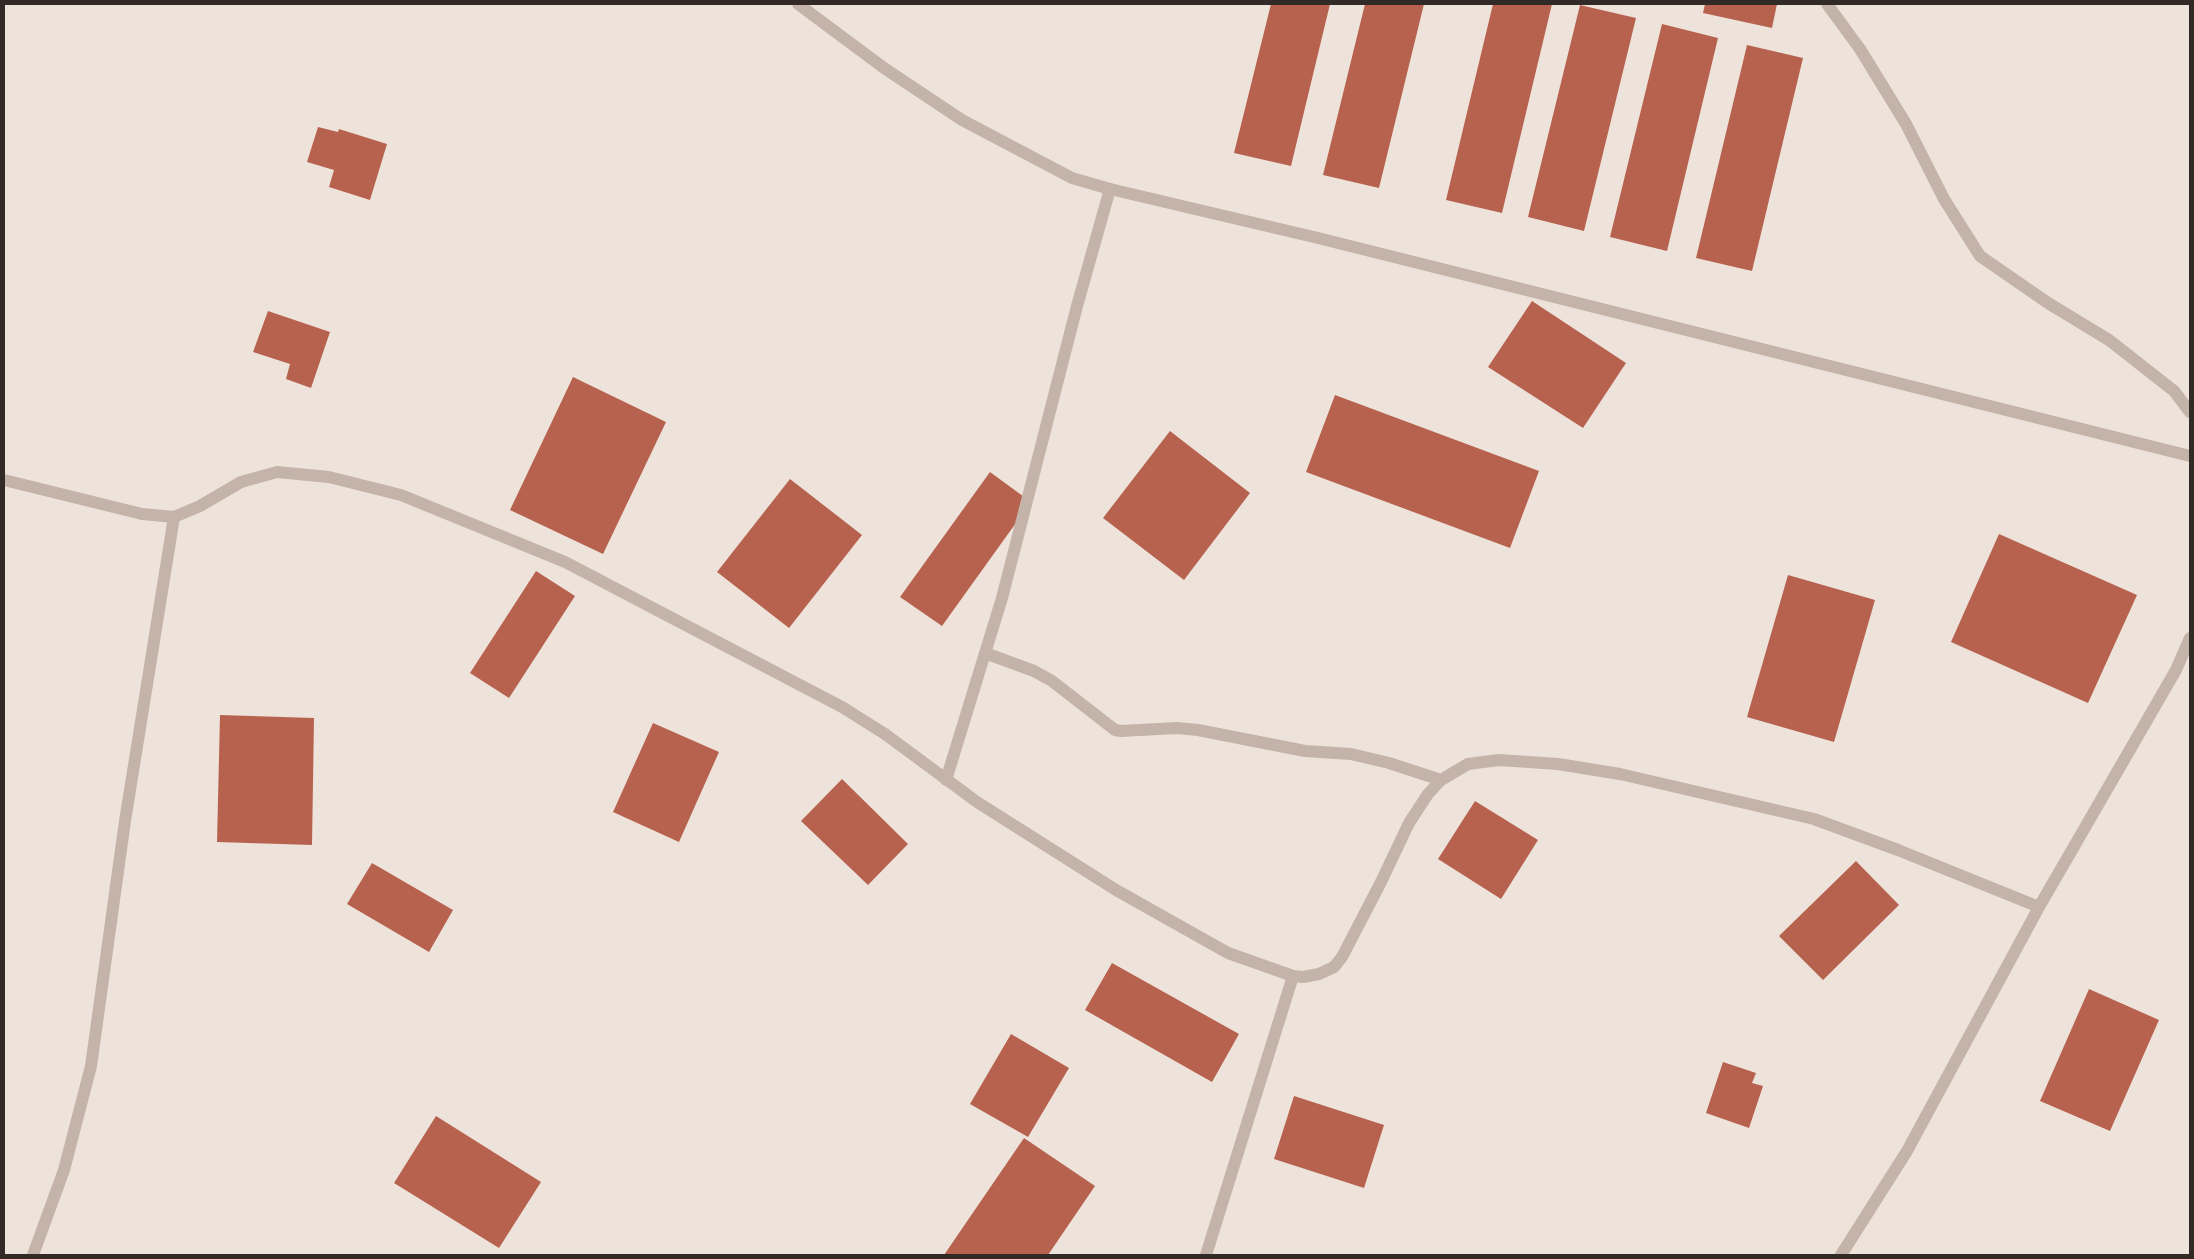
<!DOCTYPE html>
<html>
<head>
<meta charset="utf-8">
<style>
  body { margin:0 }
  #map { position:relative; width:2194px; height:1259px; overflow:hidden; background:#eee3da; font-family:"PT Sans",sans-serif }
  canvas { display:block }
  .frame { position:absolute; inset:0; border:5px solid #322a27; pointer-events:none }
</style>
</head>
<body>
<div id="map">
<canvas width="2194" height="1259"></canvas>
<div class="frame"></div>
</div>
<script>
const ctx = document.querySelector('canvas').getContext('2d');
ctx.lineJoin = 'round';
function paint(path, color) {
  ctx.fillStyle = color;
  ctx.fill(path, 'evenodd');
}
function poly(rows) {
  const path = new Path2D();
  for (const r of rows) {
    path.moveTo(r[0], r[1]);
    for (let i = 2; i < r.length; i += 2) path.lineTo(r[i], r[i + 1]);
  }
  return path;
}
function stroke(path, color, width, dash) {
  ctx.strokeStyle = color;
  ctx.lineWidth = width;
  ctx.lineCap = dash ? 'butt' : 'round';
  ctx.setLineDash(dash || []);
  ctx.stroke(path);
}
paint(poly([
  [1271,4,1330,4,1291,166,1234,153],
  [1365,4,1424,4,1379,188,1323,175],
  [1493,4,1552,4,1502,213,1446,200],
  [1705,4,1777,4,1772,28,1703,13],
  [1580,5,1636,18,1584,231,1528,217],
  [1662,24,1718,38,1667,251,1610,237],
  [1747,45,1803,58,1752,271,1696,258],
  [318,127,338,132,339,129,387,144,370,200,329,187,334,170,307,162],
  [1532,301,1626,363,1583,428,1488,367],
  [268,311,330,332,311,388,286,379,290,364,253,352],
  [573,377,666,422,603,554,510,510],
  [1335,395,1539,471,1510,548,1306,472],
  [1170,431,1250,493,1184,580,1103,518],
  [990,472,1031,502,942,626,900,597],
  [790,479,862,535,789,628,717,572],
  [1999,534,2137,595,2088,703,1951,642],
  [536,571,575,596,509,698,470,673],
  [1788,575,1875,600,1834,742,1747,717],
  [220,715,314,718,312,845,217,842],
  [653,723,719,752,679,842,613,812],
  [842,779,908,844,868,885,801,821],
  [1475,801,1538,840,1501,899,1438,859],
  [1856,861,1899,905,1823,980,1779,936],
  [372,863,453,910,429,952,347,904],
  [1112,963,1239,1034,1212,1082,1085,1010],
  [2089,989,2159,1020,2110,1131,2040,1101],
  [1011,1034,1069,1068,1028,1137,970,1104],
  [1723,1062,1756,1073,1752,1083,1763,1086,1749,1128,1706,1113],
  [1294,1096,1384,1125,1364,1188,1274,1159],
  [436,1116,541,1182,499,1248,394,1183],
  [1024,1138,1095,1186,1048,1255,944,1255]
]), '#b7624f');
stroke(poly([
  [798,4,884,68,962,120,1072,178,1110,189,1318,238,2190,456]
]), '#c4b3a8', 12);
stroke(poly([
  [1827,4,1860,49,1906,124,1944,199,1980,256,2048,303,2109,340,2174,391,2190,412],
  [4,480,142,514,174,517,200,506,241,482,277,472,329,477,401,495,565,562,842,707,885,734,977,802,1116,890,1228,953,1293,976,1303,977,1319,974,1334,967,1342,957,1381,882,1409,823,1428,794,1441,780,1468,764,1499,760,1558,764,1620,774,1814,819,1898,850,2039,907],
  [985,653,1034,671,1052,681,1115,730,1121,731,1177,728,1198,730,1305,751,1351,754,1389,763,1441,780],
  [946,780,1002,598,1077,306,1110,189],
  [33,1255,64,1170,91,1066,125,821,174,517],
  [1206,1255,1293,976],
  [1841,1255,1907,1151,2039,907,2176,670,2190,638]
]), '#c4b3a8', 12);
</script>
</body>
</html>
